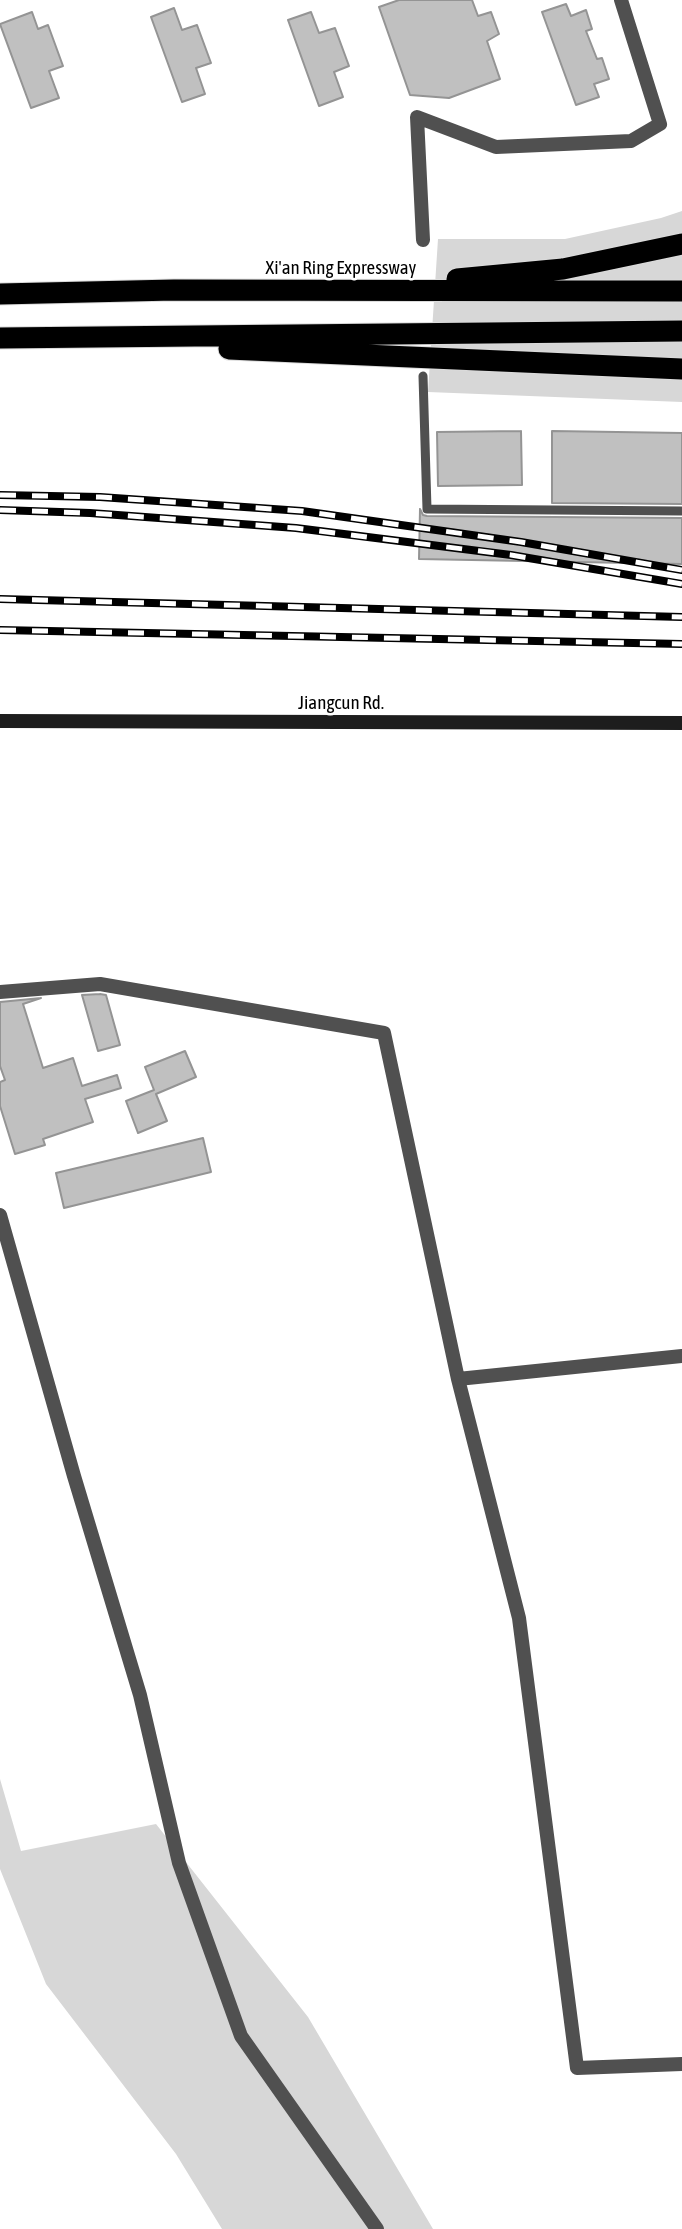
<!DOCTYPE html>
<html>
<head>
<meta charset="utf-8">
<style>
  body { margin:0 }
  canvas { display:block; background:#fff }
</style>
</head>
<body>
<canvas width="682" height="2229"></canvas>
<script>
const ctx = document.querySelector('canvas').getContext('2d');
ctx.lineJoin = 'round';
function paint(path, color) {
  ctx.fillStyle = color;
  ctx.fill(path, 'evenodd');
}
function poly(rows) {
  const path = new Path2D();
  for (const r of rows) {
    path.moveTo(r[0], r[1]);
    for (let i = 2; i < r.length; i += 2) path.lineTo(r[i], r[i + 1]);
  }
  return path;
}
function stroke(path, color, width, dash) {
  ctx.strokeStyle = color;
  ctx.lineWidth = width;
  ctx.lineCap = dash ? 'butt' : 'round';
  ctx.setLineDash(dash || []);
  ctx.stroke(path);
}
function label(font, color, halo, rows, align = 'center') {
  ctx.font = font + ' "Asap Condensed",sans-serif';
  ctx.lineWidth = 5;
  ctx.setLineDash([]);
  ctx.textBaseline = 'middle';
  ctx.strokeStyle = halo;
  ctx.fillStyle = color;
  for (const [text, x, y, turn = 0] of rows) {
    ctx.save();
    ctx.translate(x, y);
    ctx.rotate((+turn || 0) * Math.PI / 180);
    ctx.textAlign = isNaN(turn) ? turn : align;
    if (halo) ctx.strokeText(text, 0, 0);
    ctx.fillText(text, 0, 0);
    ctx.restore();
  }
}
paint(poly([
  [682,211,682,402,428,392,438,239,565,239,661,218],
  [0,1779,21,1851,156,1824,308,2017,433,2229,222,2229,176,2154,46,1984,0,1869]
]), '#d7d7d7');
const building = poly([
  [399,0,472,0,478,16,491,12,499,34,487,41,500,79,449,98,410,95,379,7,399,0],
  [566,4,571,16,586,10,592,29,586,31,597,59,602,58,609,79,594,84,599,97,576,105,542,12,566,4],
  [174,8,182,30,197,25,211,63,196,68,205,94,182,102,151,17,174,8],
  [32,12,38,29,48,25,63,66,49,71,59,98,31,108,0,24,32,12],
  [311,12,319,33,335,28,349,66,334,72,343,97,319,106,288,20,311,12],
  [521,431,522,485,438,486,437,432,521,431],
  [552,431,682,433,682,504,552,503,552,431],
  [420,509,423,515,427,516,682,518,682,564,419,559,420,509],
  [100,994,106,995,120,1045,98,1051,82,995,100,994],
  [41,998,23,1004,43,1068,73,1058,82,1086,117,1075,121,1088,85,1099,93,1122,43,1139,45,1145,15,1154,0,1106,0,1082,5,1080,0,1066,0,1002,41,998],
  [185,1051,196,1077,156,1094,167,1121,138,1133,126,1101,154,1090,145,1067,185,1051],
  [203,1138,211,1172,64,1208,56,1173,203,1138]
]);
paint(building, '#c0c0c0');
stroke(building, '#949494', 2);
const highway = poly([
  [457,279,563,269,682,244],
  [0,294,174,290,682,291],
  [0,338,682,331],
  [229,349,682,369]
]);
stroke(highway, '#dbdbdb', 23);
stroke(poly([
  [423,376,427,509,682,511]
]), '#505050', 9);
stroke(poly([
  [423,240,417,117,496,147,631,141,660,124,621,0],
  [0,992,100,984,384,1033,458,1379,519,1618,577,2068,682,2064],
  [0,1215,74,1476,140,1695,179,1863,241,2036,377,2229],
  [458,1379,682,1356]
]), '#505050', 14);
stroke(poly([
  [0,721,682,723]
]), '#1d1d1d', 14);
stroke(highway, '#000', 21);
const rail = poly([
  [0,495,100,497,302,511,521,542,682,570],
  [0,510,90,513,296,528,511,555,682,584],
  [0,599,682,617],
  [0,630,682,644]
]);
stroke(rail, '#000', 8);
stroke(rail, '#fff', 5, [16]);
label('19px', '#000', '#fff', [
  ["Xi'an Ring Expressway",341,268],
  ["Jiangcun Rd.",341,703]
]);
</script>
</body>
</html>
